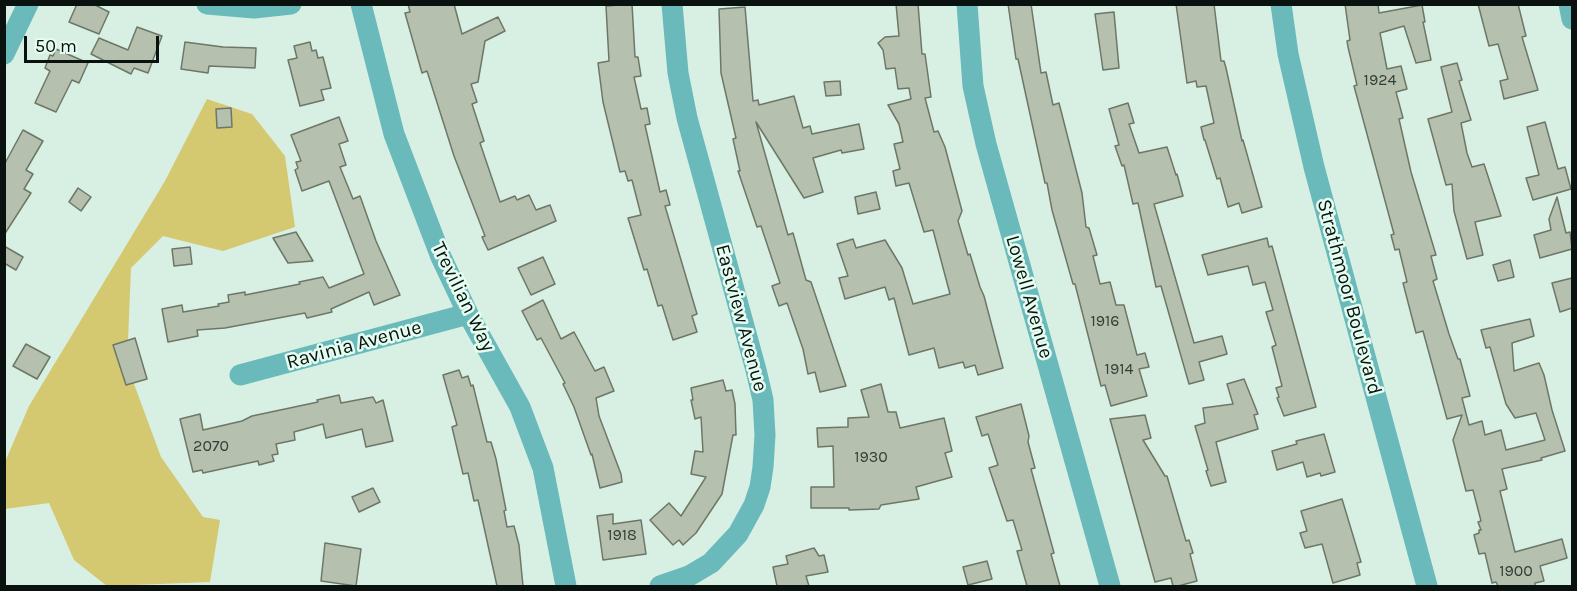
<!DOCTYPE html>
<html>
<head>
<meta charset="utf-8">
<style>
  body { margin:0 }
  #map { position:relative; width:1577px; height:591px; overflow:hidden; background:#d8efe4; font-family:Karla,sans-serif }
  canvas { display:block }
  .frame { position:absolute; inset:0; border:6px solid #09120e; pointer-events:none }
  .scale { position:absolute; left:24px; top:36px; width:135px; height:27px; box-sizing:border-box; border:3px solid #09120e; border-top:0; padding-left:8px; font-size:18px; line-height:21px; white-space:nowrap; color:#09120e; -webkit-text-stroke:4px #e5fdf1; paint-order:stroke }
</style>
</head>
<body>
<div id="map">
<canvas width="1577" height="591"></canvas>
<div class="frame"></div>
<div class="scale">50 m</div>
</div>
<script>
const ctx = document.querySelector('canvas').getContext('2d');
ctx.lineJoin = 'round';
function paint(path, color) {
  ctx.fillStyle = color;
  ctx.fill(path, 'evenodd');
}
function poly(rows) {
  const path = new Path2D();
  for (const r of rows) {
    path.moveTo(r[0], r[1]);
    for (let i = 2; i < r.length; i += 2) path.lineTo(r[i], r[i + 1]);
  }
  return path;
}
function stroke(path, color, width, dash) {
  ctx.strokeStyle = color;
  ctx.lineWidth = width;
  ctx.lineCap = dash ? 'butt' : 'round';
  ctx.setLineDash(dash || []);
  ctx.stroke(path);
}
function label(font, color, halo, rows, align = 'center') {
  ctx.font = font + ' Karla,sans-serif';
  ctx.lineWidth = 5;
  ctx.setLineDash([]);
  ctx.textBaseline = 'middle';
  ctx.strokeStyle = halo;
  ctx.fillStyle = color;
  for (const [text, x, y, turn = 0] of rows) {
    ctx.save();
    ctx.translate(x, y);
    ctx.rotate((+turn || 0) * Math.PI / 180);
    ctx.textAlign = isNaN(turn) ? turn : align;
    if (halo) ctx.strokeText(text, 0, 0);
    ctx.fillText(text, 0, 0);
    ctx.restore();
  }
}
paint(poly([
  [207,99,252,114,285,156,295,227,223,251,163,236,131,268,127,365,161,457,203,517,220,520,210,582,107,586,74,560,49,503,5,509,5,462,29,406,165,181]
]), '#d4c870');
const building = poly([
  [77,4,93,4,109,12,99,34,69,22,77,4],
  [408,4,454,4,462,34,498,17,505,31,485,41,478,82,471,84,477,102,472,104,484,141,480,143,500,202,515,196,517,200,529,195,536,210,550,205,556,221,488,250,482,237,485,236,454,156,427,71,422,73,405,13,410,12,408,4],
  [632,4,635,57,638,57,641,76,634,77,641,109,647,108,650,124,645,125,660,192,666,190,670,205,665,206,697,314,692,316,697,332,673,340,662,305,658,306,647,269,644,270,628,218,641,215,632,180,628,181,625,171,620,172,603,102,598,63,609,61,606,6,632,4],
  [896,4,918,4,922,54,925,54,931,97,925,98,934,132,938,131,945,147,962,211,958,221,968,255,970,254,980,287,984,296,1003,368,978,375,975,365,965,368,963,362,939,368,934,348,909,355,894,298,889,300,885,287,845,299,839,278,848,276,837,244,853,239,856,248,885,240,902,268,913,304,950,294,933,230,924,232,909,183,896,186,893,171,900,169,894,144,903,142,899,124,888,105,911,99,909,88,898,89,895,68,886,69,883,50,878,43,885,37,899,36,896,4],
  [1008,4,1031,4,1041,73,1046,72,1053,105,1059,103,1082,193,1086,227,1089,228,1097,255,1093,256,1100,284,1110,282,1116,305,1124,305,1137,355,1145,353,1149,367,1139,369,1147,396,1111,406,1105,385,1101,386,1075,284,1073,284,1052,210,1047,183,1045,183,1018,59,1016,59,1008,4],
  [1176,4,1214,4,1221,61,1224,61,1226,68,1242,141,1243,140,1262,207,1242,213,1239,203,1228,207,1220,178,1217,179,1205,140,1204,140,1201,127,1214,123,1206,86,1197,87,1196,81,1187,83,1176,4],
  [1345,4,1378,4,1379,13,1422,5,1425,22,1423,22,1431,60,1416,63,1404,26,1380,33,1387,69,1401,66,1407,89,1396,92,1403,118,1399,119,1411,172,1436,255,1431,256,1437,279,1433,281,1449,334,1458,359,1460,359,1470,396,1462,398,1469,425,1482,421,1485,435,1501,430,1506,450,1545,440,1536,413,1515,418,1506,404,1490,347,1486,348,1481,330,1530,319,1534,336,1512,343,1514,371,1539,363,1544,375,1552,410,1565,451,1541,458,1542,460,1502,469,1507,489,1500,491,1515,552,1562,539,1567,558,1540,566,1544,581,1535,583,1535,586,1498,586,1496,582,1492,583,1485,553,1479,554,1474,535,1479,533,1479,530,1481,530,1478,522,1481,521,1473,490,1466,491,1453,440,1462,415,1447,419,1423,331,1416,333,1403,283,1407,282,1399,249,1395,250,1391,235,1394,234,1354,86,1357,85,1348,47,1347,41,1350,40,1345,4],
  [1478,4,1518,4,1526,36,1522,37,1538,90,1504,99,1500,81,1508,79,1498,44,1489,46,1478,4],
  [745,7,753,101,758,100,759,105,794,96,803,128,810,126,812,134,859,124,864,149,842,153,841,150,813,158,823,192,804,198,756,122,788,235,793,233,806,280,811,282,846,386,820,392,815,372,808,374,803,349,787,303,779,306,772,286,780,283,761,226,757,227,738,171,740,171,733,139,736,138,721,73,719,9,745,7],
  [1114,12,1119,68,1103,70,1095,14,1114,12],
  [137,27,162,36,148,73,134,68,131,74,91,54,99,38,128,50,137,27],
  [185,42,223,47,256,48,255,68,209,66,208,73,181,69,185,42],
  [310,42,312,51,316,50,318,58,323,57,331,88,321,90,324,100,300,106,288,60,297,58,294,46,310,42],
  [56,49,88,63,79,83,72,80,56,112,35,103,50,71,45,68,50,55,53,56,56,49],
  [1457,63,1462,80,1459,81,1471,120,1461,123,1467,153,1472,167,1484,164,1501,216,1475,222,1483,255,1467,259,1454,211,1452,184,1446,185,1428,119,1452,112,1441,67,1457,63],
  [840,81,841,95,826,96,824,82,840,81],
  [1128,103,1134,123,1129,124,1139,153,1167,147,1176,175,1177,174,1183,196,1154,204,1194,343,1222,336,1227,354,1199,362,1204,380,1189,384,1161,286,1156,287,1138,203,1133,204,1124,165,1122,166,1115,146,1119,145,1109,109,1128,103],
  [231,108,232,127,217,128,216,109,231,108],
  [339,117,348,141,339,144,346,165,340,167,353,199,360,196,376,241,400,295,374,305,369,292,331,309,332,312,307,318,305,313,225,328,197,330,198,336,168,342,162,309,182,305,183,312,219,306,218,304,229,302,228,295,245,292,245,295,300,284,299,282,323,277,329,288,364,274,329,181,302,191,295,170,298,168,296,162,301,161,291,135,339,117],
  [1545,122,1558,169,1565,167,1571,189,1533,200,1526,178,1539,175,1527,127,1545,122],
  [23,130,43,141,26,170,33,174,24,189,31,193,4,235,4,165,23,130],
  [78,188,91,197,81,211,69,202,78,188],
  [876,192,880,209,858,214,855,197,876,192],
  [1557,197,1566,233,1570,232,1572,249,1540,258,1534,235,1551,230,1549,219,1557,197],
  [296,232,313,261,288,263,273,238,296,232],
  [1267,238,1269,247,1272,246,1316,407,1284,416,1277,398,1279,397,1276,388,1282,386,1272,347,1276,345,1266,312,1273,310,1265,282,1253,285,1248,266,1208,275,1202,255,1267,238],
  [4,246,23,257,16,270,4,263,4,246],
  [190,247,192,264,174,266,172,249,190,247],
  [543,257,555,284,531,295,518,268,543,257],
  [1510,260,1514,277,1498,281,1493,265,1510,260],
  [1572,278,1572,308,1560,312,1552,283,1572,278],
  [543,300,561,339,574,332,595,371,604,367,614,391,596,398,599,416,621,474,622,482,600,488,592,454,591,455,574,407,563,384,565,383,541,338,537,340,522,311,543,300],
  [135,338,147,379,126,385,113,345,135,338],
  [26,344,50,357,37,379,13,366,26,344],
  [459,370,462,378,468,376,471,386,473,385,487,442,491,442,496,459,506,510,504,511,507,527,514,526,519,545,523,586,497,586,478,500,474,501,468,473,463,474,452,427,457,425,443,375,459,370],
  [1244,379,1258,414,1254,415,1258,429,1216,442,1226,482,1211,486,1206,471,1208,470,1195,426,1205,423,1203,408,1233,404,1227,384,1244,379],
  [723,380,726,391,732,390,735,404,736,435,733,435,722,494,696,533,683,545,679,540,673,545,650,520,669,503,681,516,706,477,691,474,695,451,703,452,701,417,695,419,691,400,693,400,691,388,723,380],
  [881,384,888,412,896,412,900,428,944,418,952,451,945,453,952,477,916,487,919,499,881,505,879,509,849,510,849,508,811,508,811,487,834,487,833,446,818,447,817,428,848,427,848,418,869,417,861,390,881,384],
  [339,395,341,403,373,397,376,403,383,400,393,441,366,447,362,429,326,438,323,424,294,432,295,440,276,444,278,454,272,455,274,461,259,465,258,461,203,473,202,470,193,472,180,419,200,414,203,430,242,421,252,416,318,402,317,400,339,395],
  [1021,404,1029,436,1028,442,1035,468,1031,469,1054,553,1051,554,1060,586,1027,586,1017,551,1022,550,1013,520,1007,521,989,468,998,465,988,434,982,436,976,417,1021,404],
  [1145,415,1151,438,1143,440,1165,476,1167,476,1186,541,1189,540,1193,553,1190,554,1197,581,1178,586,1173,586,1171,578,1155,582,1110,419,1145,415],
  [1324,434,1335,472,1321,476,1320,473,1307,477,1303,462,1277,470,1272,451,1297,444,1296,441,1324,434],
  [373,488,380,502,359,512,352,497,373,488],
  [1342,499,1361,562,1357,563,1360,575,1333,583,1322,544,1305,548,1300,533,1307,531,1301,511,1342,499],
  [613,514,613,524,641,520,646,554,603,560,597,516,613,514],
  [325,543,361,549,356,586,321,581,325,543],
  [814,548,819,556,824,555,828,572,806,576,809,586,777,586,773,567,788,564,786,556,814,548],
  [987,561,992,579,968,585,963,567,987,561]
]);
paint(building, '#b5c1ae');
stroke(building, '#6d7766', 1.5);
stroke(poly([
  [207,4,254,8,291,4],
  [361,4,394,134,441,257,468,314,520,407,543,468,566,586],
  [967,4,973,86,986,144,1110,586],
  [1281,4,1288,54,1314,167,1427,586],
  [1569,4,1572,19],
  [4,54,28,4],
  [240,375,468,314],
  [660,586,689,576,711,563,738,534,754,505,760,487,763,467,765,435,763,400,756,370,687,118,678,73,672,4]
]), '#6ababb', 21);
label('16px', '#343e36', null, [
  ["1924",1380,80],
  ["1916",1105,321],
  ["1914",1119,369],
  ["2070",211,446],
  ["1930",871,457],
  ["1918",622,535],
  ["1900",1516,571]
]);
label('20px', '#09120e', '#e5fdf1', [
  ["Trevilian Way",463,297,64],
  ["Lowell Avenue",1029,297,74],
  ["Strathmoor Boulevard",1349,297,75],
  ["Eastview Avenue",741,318,75],
  ["Ravinia Avenue",354,345,-15]
]);
</script>
</body>
</html>
